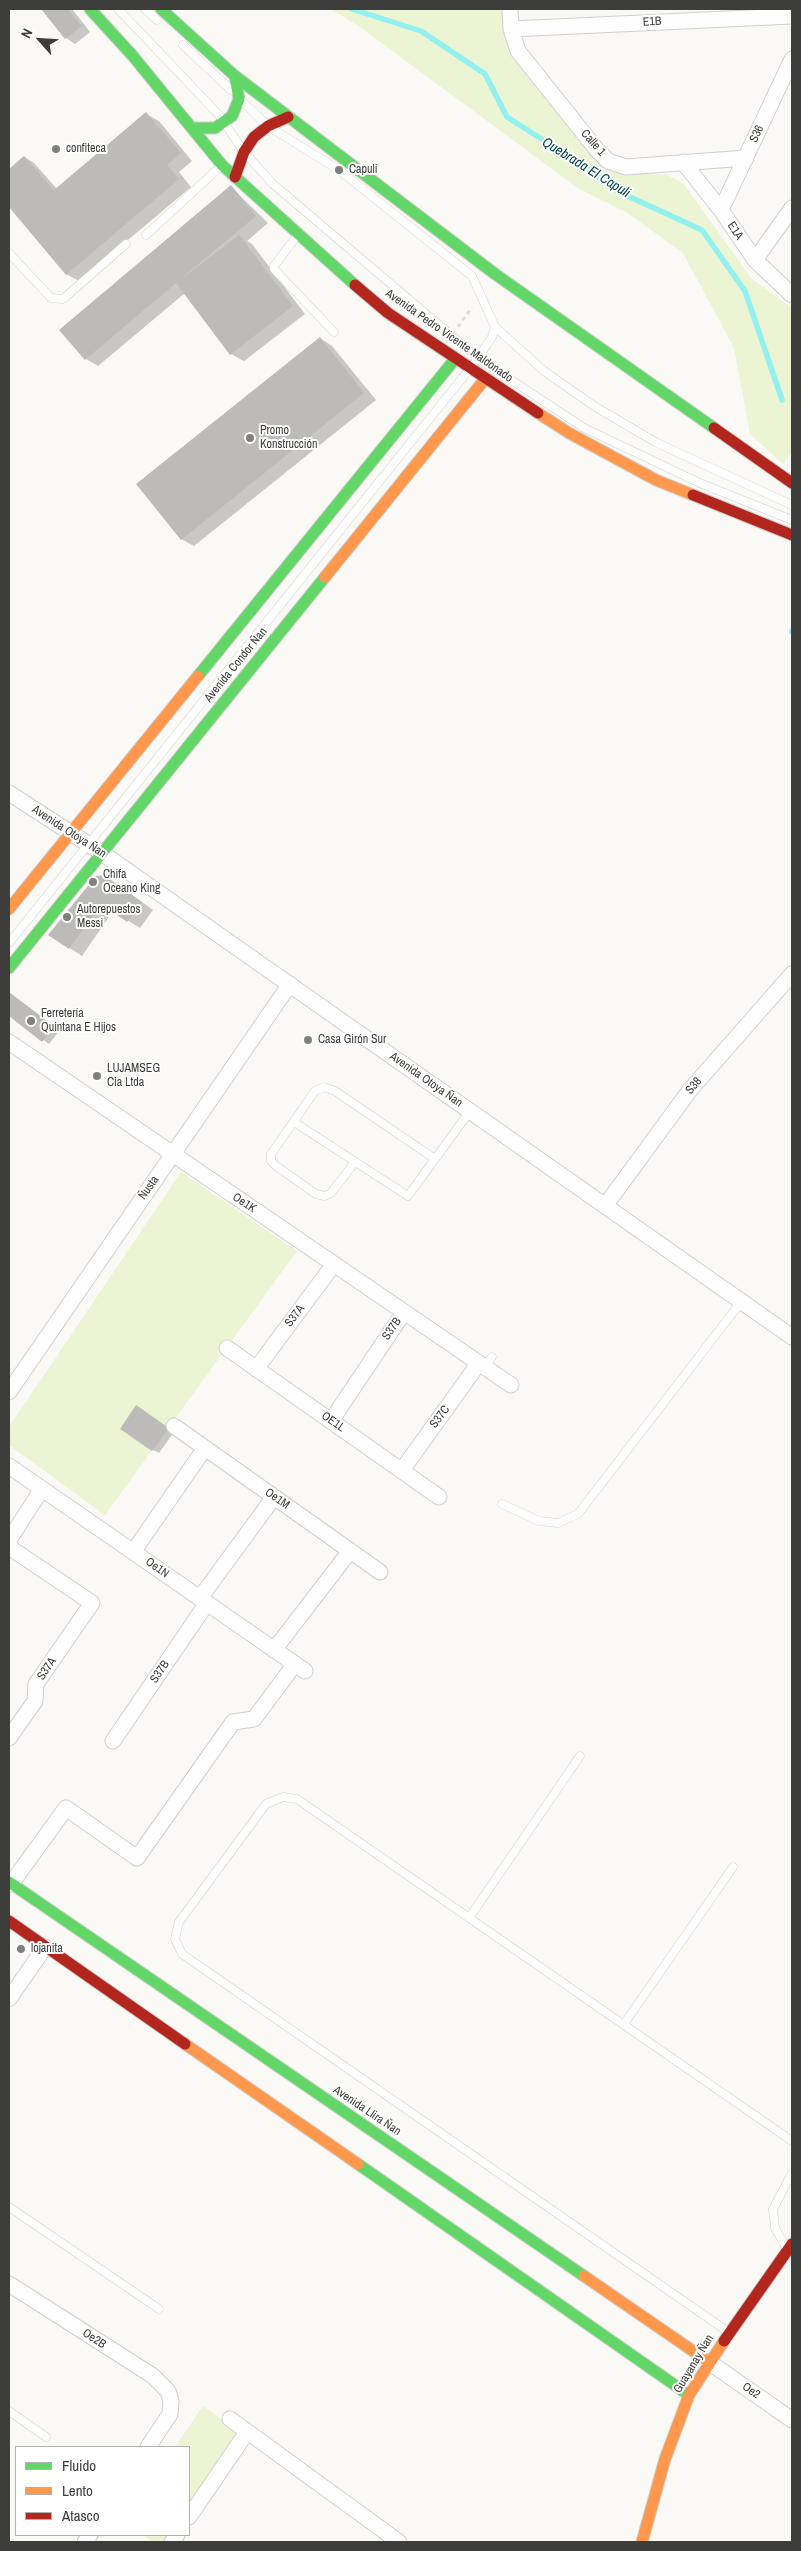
<!DOCTYPE html>
<html>
<head>
<meta charset="utf-8">
<style>
  body { margin:0 }
  #map { position:relative; width:801px; height:2551px; overflow:hidden; background:#faf9f6; font-family:"Archivo Narrow",sans-serif }
  canvas { display:block }
  .frame { position:absolute; inset:0; border:10px solid #3d3d3b; pointer-events:none }
  .legend { position:absolute; left:15px; top:2446px; width:175px; height:90px; box-sizing:border-box; background:#fff; border:1px solid #b1b1b1; margin:0; padding:6px 9px; list-style:none; font-size:15px; color:#3d3d3b }
  .legend li { display:flex; align-items:center; gap:10px; height:25px }
  .legend b { width:25px; border:1px solid #b1b1b1 }
  .north { position:absolute; left:15px; top:15px; width:50px; height:50px; -webkit-text-stroke:4px #fff; paint-order:stroke; rotate:296deg; font-size:14px; font-weight:700; line-height:20px; text-align:center; color:#3d3d3b }
  .north::after { content:''; display:block; margin:auto; width:18px; height:22px; background:#3d3d3b; clip-path:polygon(50% 0,100% 100%,50% 72%,0 100%) }
</style>
</head>
<body>
<div id="map">
<canvas width="801" height="2551"></canvas>
<div class="frame"></div>
<ul class="legend">
<li><b style="height:6px;background:#63d668"></b>Fluido</li>
<li><b style="height:6px;background:#ff974d"></b>Lento</li>
<li><b style="height:6px;background:#b3261e"></b>Atasco</li>
</ul>
<div class="north">N</div>
</div>
<script>
const ctx = document.querySelector('canvas').getContext('2d');
ctx.lineJoin = 'round';
function paint(path, color) {
  ctx.fillStyle = color;
  ctx.fill(path, 'evenodd');
}
function poly(rows) {
  const path = new Path2D();
  for (const r of rows) {
    path.moveTo(r[0], r[1]);
    for (let i = 2; i < r.length; i += 2) path.lineTo(r[i], r[i + 1]);
  }
  return path;
}
function stroke(path, color, width, dash) {
  ctx.strokeStyle = color;
  ctx.lineWidth = width;
  ctx.lineCap = dash ? 'butt' : 'round';
  ctx.setLineDash(dash || []);
  ctx.stroke(path);
}
function label(font, color, halo, rows, align = 'center') {
  ctx.font = font + ' "Archivo Narrow",sans-serif';
  ctx.lineWidth = 4;
  ctx.setLineDash([]);
  ctx.textBaseline = 'middle';
  ctx.strokeStyle = halo;
  ctx.fillStyle = color;
  for (const [text, x, y, turn = 0] of rows) {
    ctx.save();
    ctx.translate(x, y);
    ctx.rotate((+turn || 0) * Math.PI / 180);
    ctx.textAlign = isNaN(turn) ? turn : align;
    if (halo) ctx.strokeText(text, 0, 0);
    ctx.fillText(text, 0, 0);
    ctx.restore();
  }
}
paint(poly([
  [331,9,505,9,509,52,600,159,626,173,667,175,683,183,752,279,792,308,792,452,783,464,750,434,734,348,683,253,626,212,579,189,360,27],
  [181,1172,297,1251,105,1515,9,1445,9,1427],
  [203,2406,239,2432,189,2504,189,2447,175,2447],
  [143,2535,168,2535,163,2542,153,2542]
]), '#ebf4d3');
paint(poly([
  [42,9,72,9,90,32,75,44,66,38],
  [146,114,159,121,192,161,179,172,191,187,79,281,66,274,9,205,9,171,24,157,34,163,57,189],
  [231,187,268,223,247,241,252,244,305,314,244,361,231,354,185,293,98,366,86,359],
  [320,338,332,346,376,400,194,546,181,539],
  [117,884,153,910,140,928,113,911,82,956,50,935],
  [9,993,59,1031,49,1044,9,1015],
  [136,1406,174,1432,159,1453,153,1450]
]), '#0003');
stroke(poly([
  [352,9,421,31,485,74,507,117,567,155,619,192,702,230,745,291,782,400],
  [792,631,792,632]
]), '#92f0ef', 5.5);
paint(poly([
  [41,9,68,9,82,26,65,39],
  [146,112,181,153,167,165,179,179,66,275,9,207,9,169,24,156,54,190],
  [231,185,256,216,177,282,239,235,293,306,230,355,176,283,85,360,59,330],
  [320,337,364,393,181,540,136,484],
  [104,875,142,902,127,922,101,904,69,949,48,935,96,876],
  [9,992,54,1026,42,1042,9,1016],
  [136,1405,169,1428,152,1451,120,1429]
]), '#bcbbb9');
const lane = poly([
  [118,9,219,115,244,152,273,184,478,358,584,428,702,484,792,520],
  [145,9,157,20],
  [183,45,231,90],
  [241,100,268,126,339,170,472,276,495,327,544,371,594,406,657,443,792,505],
  [146,235,220,167],
  [297,236,274,266,274,269,334,332],
  [9,253,51,298,63,299,126,244],
  [475,362,492,337,495,327],
  [9,943,468,371],
  [294,1122,408,1196,470,1111],
  [355,1162,331,1193,325,1196,316,1194,276,1166,271,1161,271,1154,315,1091,324,1087,335,1091,435,1159],
  [485,1367,492,1357],
  [502,1504,539,1521,558,1523,578,1514,741,1302],
  [469,1918,580,1756],
  [624,2024,733,1867],
  [9,2207,159,2309],
  [787,2249,775,2228,773,2209,792,2173],
  [727,2331,182,1954,175,1939,179,1922,266,1804,283,1797,297,1799,792,2141],
  [9,2411,46,2437]
]);
const street = poly([
  [510,9,511,29,518,51,597,150,608,161,626,167,746,158],
  [511,29,792,16],
  [683,162,721,210,755,260,792,295],
  [721,210,792,59],
  [755,260,792,208],
  [9,793,102,853,792,1337],
  [9,1042,511,1385],
  [605,1206,690,1090,792,974],
  [227,1348,439,1497],
  [256,1369,334,1264],
  [9,1392,290,984],
  [331,1421,404,1312],
  [174,1426,380,1572],
  [9,1466,305,1671],
  [402,1470,479,1363],
  [9,1540,42,1489],
  [9,1547,92,1603,36,1684,35,1701,9,1738],
  [133,1552,205,1448],
  [200,1598,274,1497],
  [274,1650,350,1551],
  [113,1741,207,1603],
  [11,1884,66,1808,137,1858,233,1722,254,1719,295,1664],
  [9,1999,45,1947],
  [9,2284,153,2376,168,2391,171,2401,170,2414,148,2447],
  [709,2362,792,2420],
  [230,2419,399,2542],
  [189,2517,247,2432],
  [85,2542,90,2535],
  [172,2542,177,2535]
]);
const fast = poly([
  [90,9,132,55,222,165,355,285],
  [161,9,235,76,495,274,714,428],
  [192,128,215,128,232,116,239,99,235,76],
  [198,676,455,359],
  [9,968,325,577],
  [9,1882,584,2276],
  [358,2164,689,2395]
]);
const slow = poly([
  [538,413,569,433,656,480,693,495],
  [325,577,485,379],
  [9,909,198,676],
  [185,2044,358,2164],
  [584,2276,709,2362],
  [642,2542,665,2459,689,2395,724,2341]
]);
const jam = poly([
  [235,177,244,152,254,137,268,126,288,117],
  [355,285,388,313,538,413],
  [714,428,792,483],
  [693,495,792,535],
  [9,1921,185,2044],
  [724,2341,792,2244]
]);
stroke(lane, '#cfcfcc', 9);
stroke(street, '#cfcfcc', 17);
stroke(fast, '#cfcfcc', 13);
stroke(slow, '#cfcfcc', 13);
stroke(jam, '#cfcfcc', 13);
stroke(poly([
  [458,327,472,307]
]), '#dededc', 3, [4, 4]);
stroke(lane, '#fefefe', 8);
stroke(street, '#fefefe', 15);
stroke(fast, '#63d668', 11);
stroke(slow, '#ff974d', 11);
stroke(jam, '#b3261e', 11);
for (const [x, y, r, color] of [
  [56,149,5,"#7f7f7c"],
  [339,170,5,"#7f7f7c"],
  [250,438,5,"#7f7f7c"],
  [93,882,5,"#7f7f7c"],
  [67,917,5,"#7f7f7c"],
  [31,1021,5,"#7f7f7c"],
  [308,1040,5,"#7f7f7c"],
  [97,1076,5,"#7f7f7c"],
  [21,1949,5,"#7f7f7c"]
]) {
  const dot = new Path2D();
  dot.arc(x, y, r, 0, 2 * Math.PI);
  ctx.fillStyle = color;
  ctx.fill(dot);
  stroke(dot, '#fff', 2);
}
label('12px', '#3d3d3b', '#fff', [
  ["E1B",652,22,-3],
  ["S36",757,134,-65],
  ["Calle 1",593,143,49],
  ["E1A",735,231,56],
  ["Avenida Pedro Vicente Maldonado",449,336,35],
  ["Avenida Condor Ñan",236,665,-51],
  ["Avenida Otoya Ñan",69,832,33],
  ["Avenida Otoya Ñan",426,1080,35],
  ["S38",694,1086,-50],
  ["Ñusta",149,1188,-55],
  ["Oe1K",244,1203,34],
  ["S37A",295,1316,-53],
  ["S37B",392,1329,-56],
  ["S37C",440,1417,-54],
  ["OE1L",333,1422,35],
  ["Oe1M",277,1499,35],
  ["Oe1N",157,1568,35],
  ["S37A",47,1669,-56],
  ["S37B",160,1672,-56],
  ["Avenida Llira Ñan",367,2111,34],
  ["Oe2B",94,2339,33],
  ["Guayanay Ñan",694,2364,-59],
  ["Oe2",751,2391,35]
]);
label('12px', '#3d3d3b', '#fff', [
  ["confiteca",66,149],
  ["Capuli",349,170],
  ["Promo",260,431],
  ["Konstrucción",260,445],
  ["Chifa",103,875],
  ["Oceano King",103,889],
  ["Autorepuestos",77,910],
  ["Messi",77,924],
  ["Ferretería",41,1014],
  ["Quintana E Hijos",41,1028],
  ["Casa Girón Sur",318,1040],
  ["LUJAMSEG",107,1069],
  ["Cia Ltda",107,1083],
  ["lojanita",31,1949]
], 'left');
label('italic 14px', '#064647', '#fff', [
  ["Quebrada El Capuli",586,168,32]
]);
</script>
</body>
</html>
